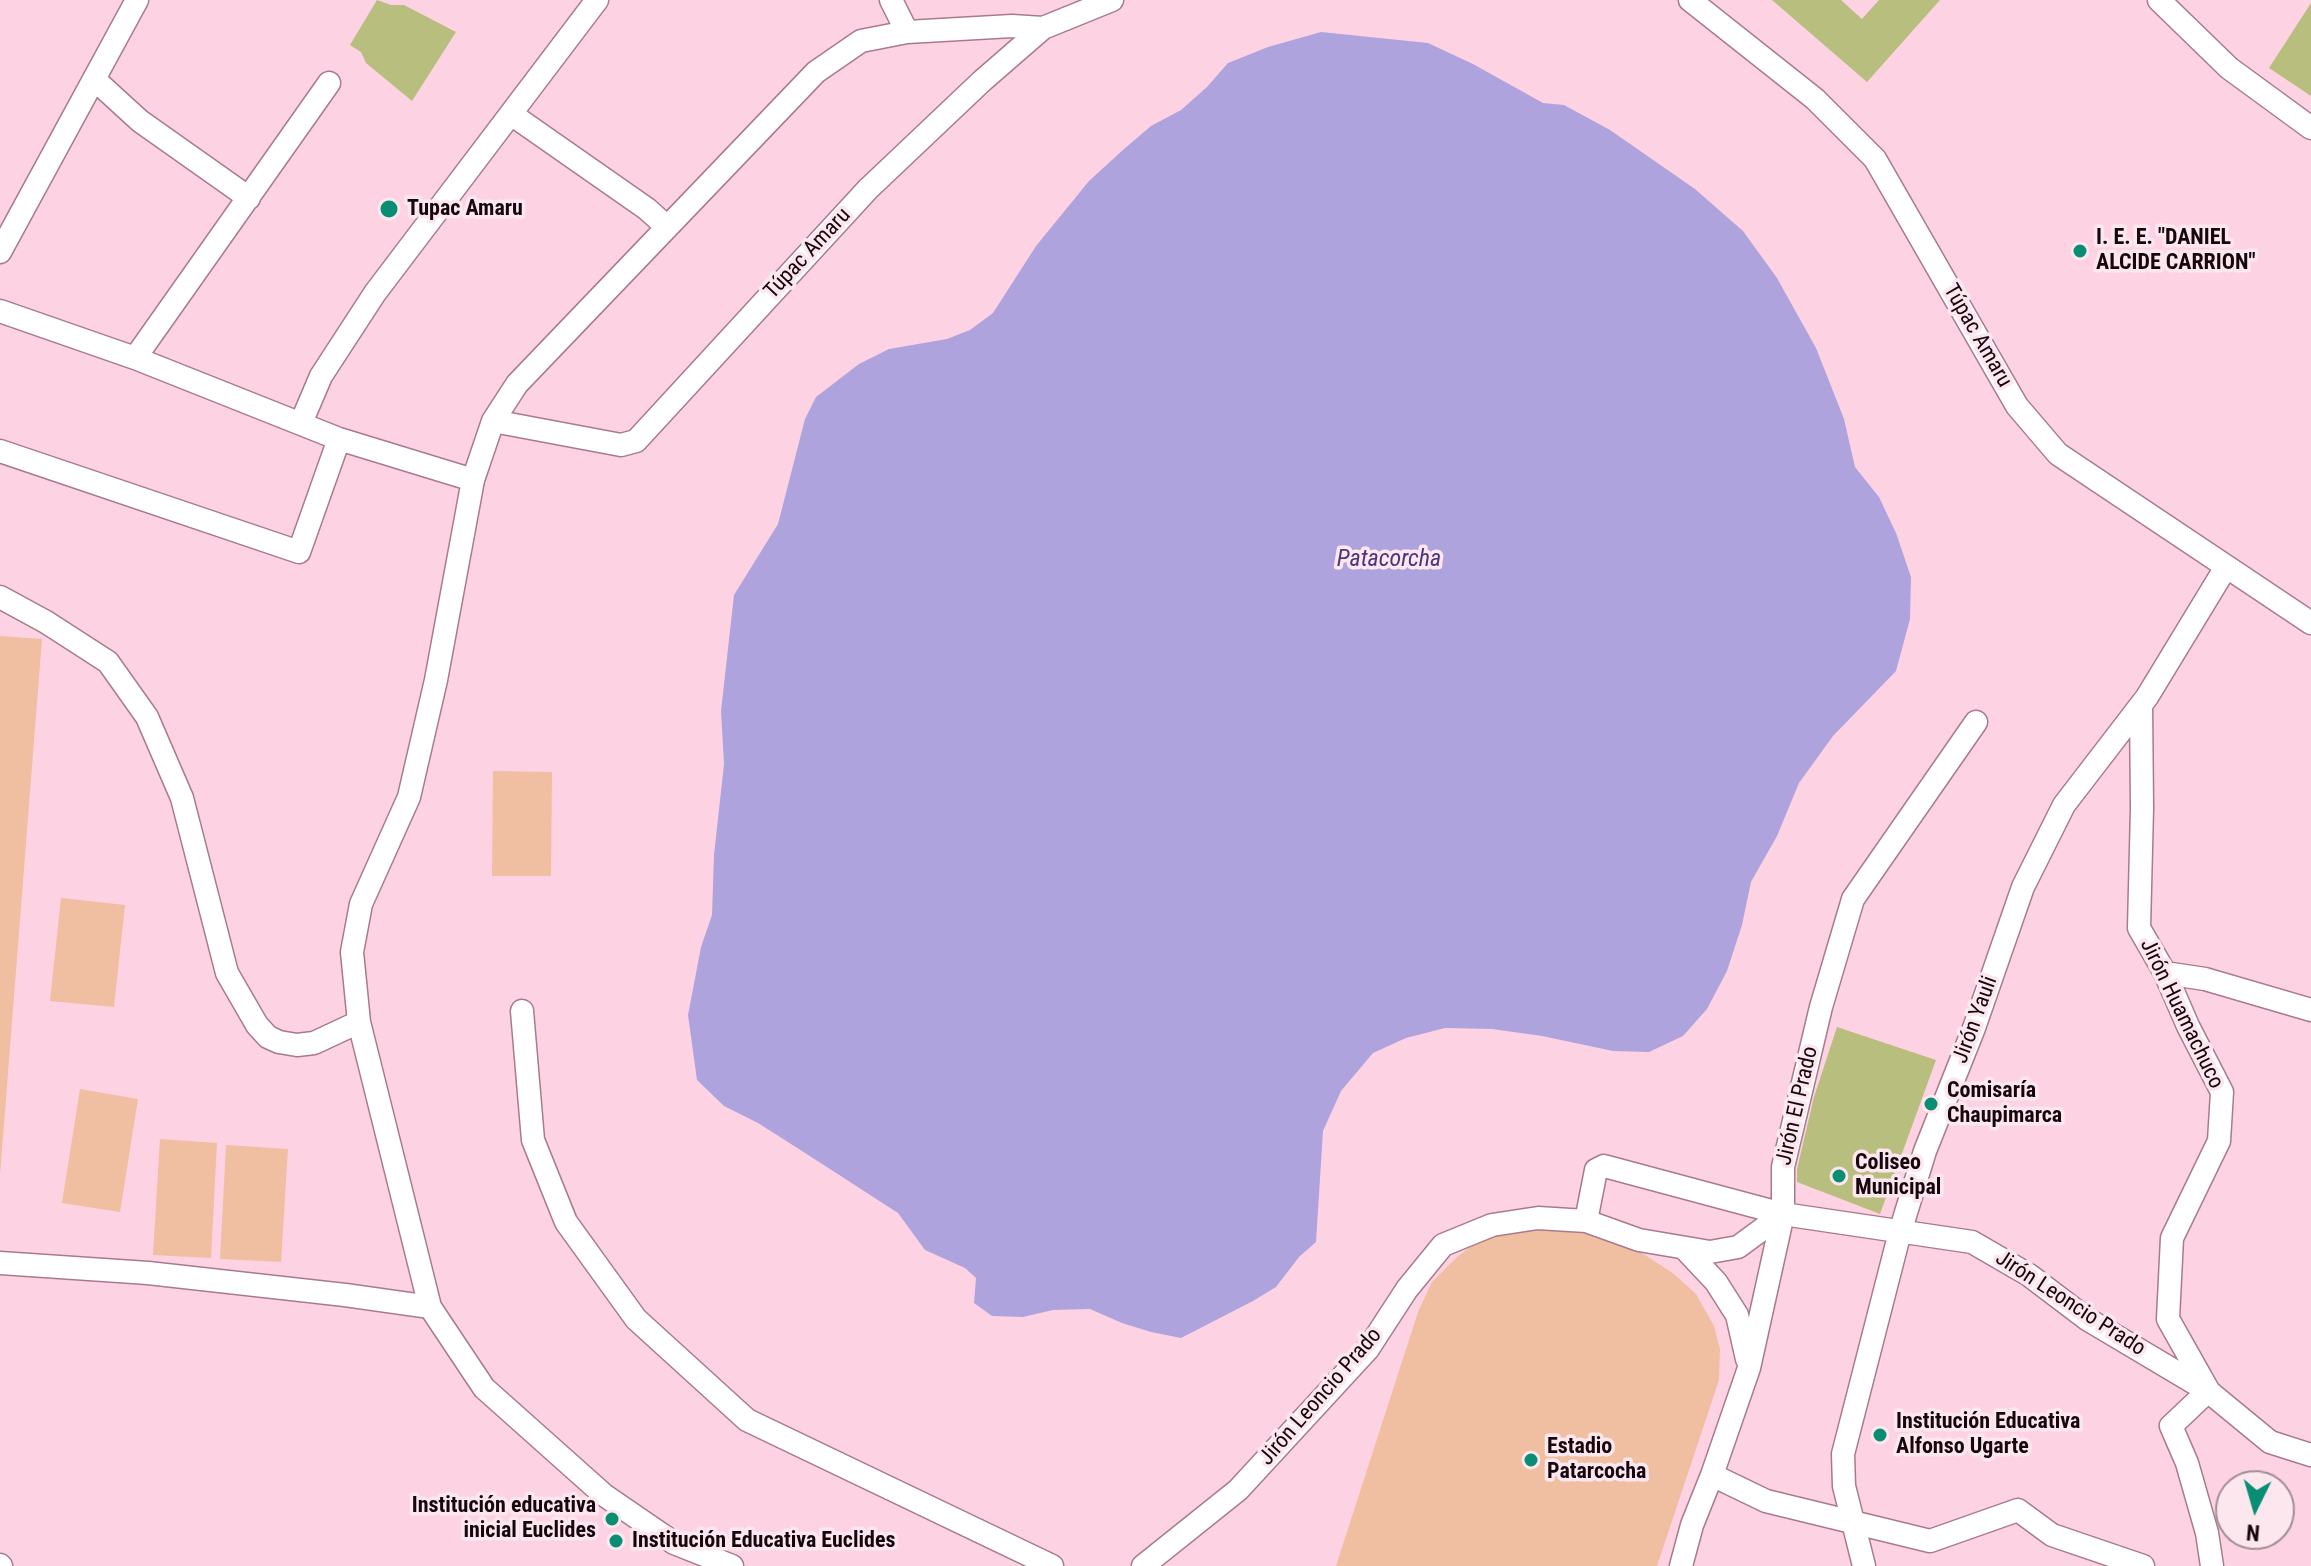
<!DOCTYPE html>
<html>
<head>
<meta charset="utf-8">
<style>
  body { margin:0 }
  #map { position:relative; width:2311px; height:1566px; overflow:hidden; background:#fdd3e3; font-family:"Roboto Condensed",sans-serif }
  canvas { display:block }
  .north { position:absolute; left:2215px; top:1470px; width:80px; height:80px; box-sizing:border-box; background:#fde7ef; border:2px solid #a18d95; border-radius:50%; rotate:185deg; font-size:22px; font-weight:700; line-height:32px; text-align:center; color:#16060d }
  .north::after { content:''; display:block; margin:auto; width:28px; height:36px; background:#098d73; clip-path:polygon(50% 0,100% 100%,50% 72%,0 100%) }
</style>
</head>
<body>
<div id="map">
<canvas width="2311" height="1566"></canvas>
<div class="north">N</div>
</div>
<script>
const ctx = document.querySelector('canvas').getContext('2d');
ctx.lineJoin = 'round';
function paint(path, color) {
  ctx.fillStyle = color;
  ctx.fill(path, 'evenodd');
}
function poly(rows) {
  const path = new Path2D();
  for (const r of rows) {
    path.moveTo(r[0], r[1]);
    for (let i = 2; i < r.length; i += 2) path.lineTo(r[i], r[i + 1]);
  }
  return path;
}
function stroke(path, color, width, dash) {
  ctx.strokeStyle = color;
  ctx.lineWidth = width;
  ctx.lineCap = dash ? 'butt' : 'round';
  ctx.setLineDash(dash || []);
  ctx.stroke(path);
}
function label(font, color, halo, rows, align = 'center') {
  ctx.font = font + ' "Roboto Condensed",sans-serif';
  ctx.lineWidth = 7;
  ctx.setLineDash([]);
  ctx.textBaseline = 'middle';
  ctx.strokeStyle = halo;
  ctx.fillStyle = color;
  for (const [text, x, y, turn = 0] of rows) {
    ctx.save();
    ctx.translate(x, y);
    ctx.rotate((+turn || 0) * Math.PI / 180);
    ctx.textAlign = isNaN(turn) ? turn : align;
    if (halo) ctx.strokeText(text, 0, 0);
    ctx.fillText(text, 0, 0);
    ctx.restore();
  }
}
paint(poly([
  [0,636,42,639,0,1175],
  [493,771,552,772,551,876,492,876],
  [61,898,125,905,114,1007,50,1001],
  [80,1089,138,1099,120,1212,62,1203],
  [160,1139,217,1143,211,1258,153,1255],
  [226,1145,288,1149,281,1262,220,1259],
  [1519,1225,1560,1226,1636,1249,1674,1274,1696,1294,1714,1326,1720,1349,1719,1380,1657,1566,1336,1566,1418,1312,1432,1282,1457,1257,1483,1237]
]), '#f0bea0');
paint(poly([
  [1321,32,1428,43,1473,64,1543,103,1564,105,1610,130,1695,189,1743,231,1777,278,1816,348,1844,419,1855,467,1879,497,1896,533,1911,577,1910,619,1896,671,1833,736,1799,783,1777,836,1751,882,1742,925,1727,971,1707,1009,1683,1036,1649,1052,1613,1051,1542,1036,1492,1029,1445,1028,1406,1038,1373,1053,1341,1091,1323,1131,1316,1242,1299,1257,1276,1287,1253,1301,1181,1338,1151,1332,1122,1323,1090,1309,1053,1310,1023,1317,992,1316,974,1303,976,1278,965,1268,925,1250,898,1213,802,1151,758,1123,724,1106,697,1080,688,1015,701,947,712,915,714,855,724,764,721,711,734,595,778,524,805,419,816,397,859,364,889,349,947,339,970,330,993,313,1036,246,1089,181,1124,149,1151,126,1181,110,1207,87,1228,63,1268,47]
]), '#afa3de');
paint(poly([
  [377,0,391,5,404,5,456,32,412,101,366,63,361,52,350,45],
  [1772,0,1841,0,1862,19,1879,0,1940,0,1867,82],
  [2311,3,2311,96,2269,68],
  [1837,1027,1936,1060,1880,1214,1797,1182,1797,1169,1814,1097]
]), '#b7be7e');
const minor = poly([
  [891,0,907,32],
  [1690,0,1815,99,1875,159,2017,406,2058,454,2311,623],
  [2159,0,2229,68,2311,128],
  [94,79,140,121,249,198],
  [511,114,647,209,667,227],
  [0,252,137,0],
  [0,311,135,358,339,439,473,480],
  [135,358,329,83],
  [493,421,621,445,636,441,868,189,982,81,1043,28,1112,0],
  [301,423,321,376,375,293,597,0],
  [0,451,299,552,339,439],
  [0,597,46,622,108,662,147,717,182,798,227,973,257,1025,268,1037,279,1042,297,1045,314,1043,359,1022],
  [2141,705,2142,808,2139,928,2165,973,2188,1026,2222,1092,2219,1141,2172,1238,2168,1319,2208,1390],
  [2165,973,2205,979,2311,1010],
  [522,1011,533,1140,566,1222,636,1319,747,1420,1052,1566],
  [1586,1221,1596,1170,1604,1166,1783,1214],
  [1684,1248,1716,1282,1737,1315,1747,1359],
  [0,1263,148,1273,345,1295,430,1307],
  [2208,1391,2171,1426,2187,1463,2207,1533,2212,1566],
  [1712,1475,1766,1501,1930,1541,2018,1510,2052,1535,2143,1566],
  [0,1565,1,1566],
  [732,1566,674,1543,604,1495,484,1388,430,1307,359,1022,352,952,361,904,409,797,436,680,473,480,493,421,517,384,816,72,861,41,907,32,1012,26,1043,28],
  [1143,1566,1238,1490,1368,1349,1407,1289,1443,1245,1492,1225,1538,1218,1586,1221,1639,1240,1710,1252,1738,1247,1783,1214,1972,1242,2029,1275,2087,1319,2208,1391,2270,1442,2311,1455],
  [1681,1566,1692,1525,1712,1475,1749,1368,1783,1214,1783,1167,1821,1007,1853,899,1976,722],
  [1864,1566,1844,1486,1843,1454,1900,1232,1925,1151,1974,1028,2023,887,2064,805,2147,697,2226,567]
]);
stroke(minor, '#a97a8d', 25);
stroke(minor, '#fff', 22);
for (const [x, y, r, color] of [
  [389,209,10,"#098d73"],
  [2080,251,8,"#098d73"],
  [1931,1104,8,"#098d73"],
  [1839,1176,8,"#098d73"],
  [1880,1435,8,"#098d73"],
  [1531,1460,8,"#098d73"],
  [612,1519,8,"#098d73"],
  [616,1541,8,"#098d73"]
]) {
  const dot = new Path2D();
  dot.arc(x, y, r, 0, 2 * Math.PI);
  ctx.fillStyle = color;
  ctx.fill(dot);
  stroke(dot, '#fde7ef', 3);
}
label('bold 22px', '#16060d', '#fde7ef', [
  ["Tupac Amaru",407,209],
  ["I. E. E. \"DANIEL",2096,238],
  ["ALCIDE CARRION\"",2096,263],
  ["Comisaría",1947,1091],
  ["Chaupimarca",1947,1116],
  ["Coliseo",1855,1163],
  ["Municipal",1855,1188],
  ["Institución Educativa",1896,1422],
  ["Alfonso Ugarte",1896,1447],
  ["Estadio",1547,1447],
  ["Patarcocha",1547,1472],
  ["Institución educativa",596,1506,"right"],
  ["inicial Euclides",596,1531,"right"],
  ["Institución Educativa Euclides",632,1541]
], 'left');
label('22px', '#16060d', '#fde7ef', [
  ["Túpac Amaru",808,254,-47],
  ["Túpac Amaru",1977,336,60],
  ["Jirón Huamachuco",2181,1014,64],
  ["Jirón Yauli",1976,1020,-70],
  ["Jirón El Prado",1798,1106,-77],
  ["Jirón Leoncio Prado",2070,1304,33],
  ["Jirón Leoncio Prado",1321,1397,-49]
]);
label('italic 24px', '#4b377e', '#fde7ef', [
  ["Patacorcha",1389,560]
]);
</script>
</body>
</html>
